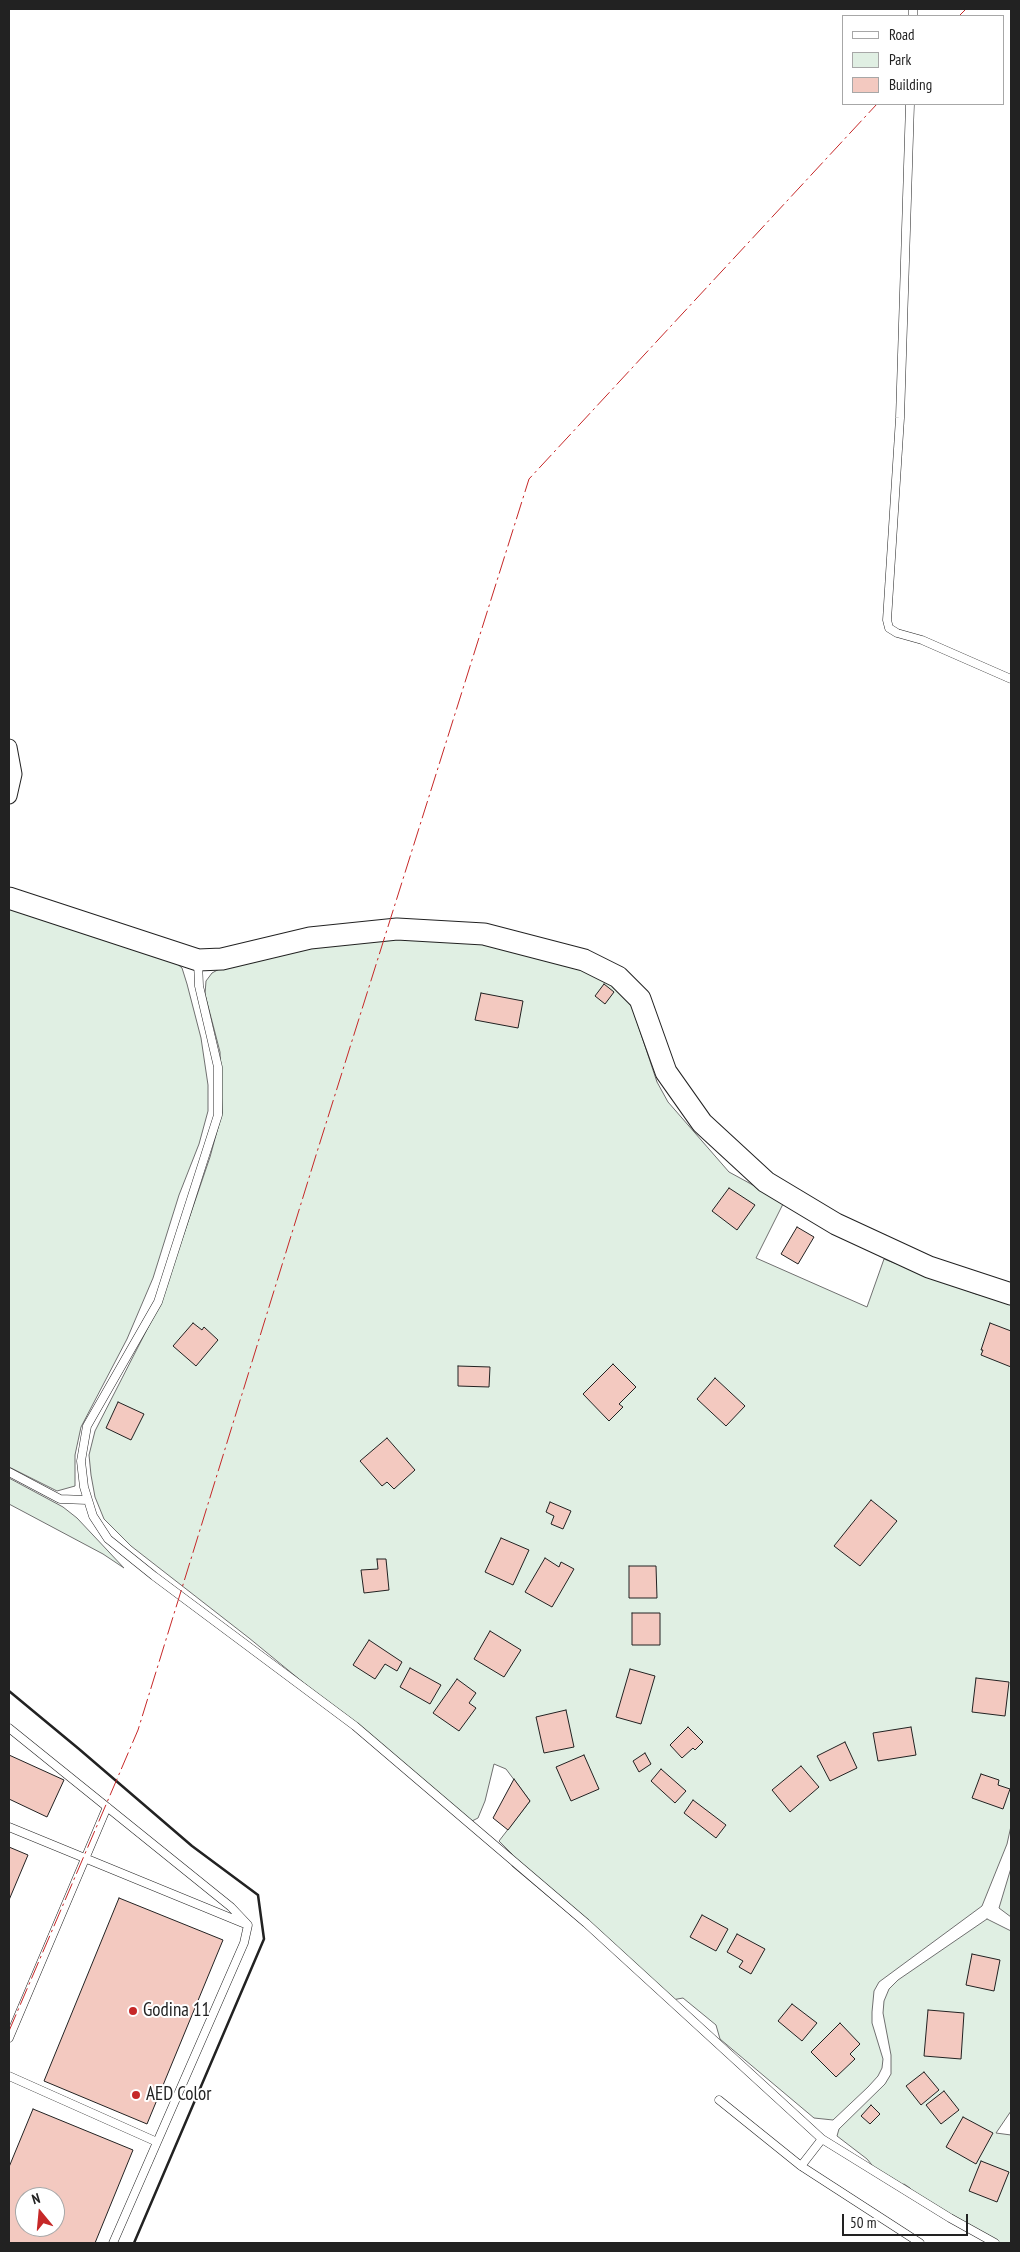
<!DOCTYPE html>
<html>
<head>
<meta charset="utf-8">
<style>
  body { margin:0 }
  #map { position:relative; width:1020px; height:2252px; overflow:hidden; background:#fff; font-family:"PT Sans Narrow",sans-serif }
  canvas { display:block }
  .frame { position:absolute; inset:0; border:10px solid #222; pointer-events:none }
  .legend { position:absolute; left:842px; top:15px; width:162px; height:90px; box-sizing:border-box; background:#fff; border:1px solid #a7a7a7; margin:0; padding:6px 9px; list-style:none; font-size:15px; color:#222 }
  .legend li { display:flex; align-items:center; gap:10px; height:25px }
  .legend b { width:25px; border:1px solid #a7a7a7 }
  .north { position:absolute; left:15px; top:2187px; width:50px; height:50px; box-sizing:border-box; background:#fff; border:1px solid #a7a7a7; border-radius:50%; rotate:343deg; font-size:14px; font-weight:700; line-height:20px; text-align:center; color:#222 }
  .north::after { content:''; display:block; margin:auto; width:18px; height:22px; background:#c62828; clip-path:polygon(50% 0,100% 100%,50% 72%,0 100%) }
  .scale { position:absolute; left:842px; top:2214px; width:126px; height:22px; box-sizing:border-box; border:2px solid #222; border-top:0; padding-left:6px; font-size:15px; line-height:18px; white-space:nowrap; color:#222; -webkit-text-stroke:4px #fff; paint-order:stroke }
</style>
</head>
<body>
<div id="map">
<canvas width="1020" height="2252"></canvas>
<div class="frame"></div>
<ul class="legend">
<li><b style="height:6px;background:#fff"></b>Road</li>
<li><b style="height:14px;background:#e0efe3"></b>Park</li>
<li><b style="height:14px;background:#f3c9c0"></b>Building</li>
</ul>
<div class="north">N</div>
<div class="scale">50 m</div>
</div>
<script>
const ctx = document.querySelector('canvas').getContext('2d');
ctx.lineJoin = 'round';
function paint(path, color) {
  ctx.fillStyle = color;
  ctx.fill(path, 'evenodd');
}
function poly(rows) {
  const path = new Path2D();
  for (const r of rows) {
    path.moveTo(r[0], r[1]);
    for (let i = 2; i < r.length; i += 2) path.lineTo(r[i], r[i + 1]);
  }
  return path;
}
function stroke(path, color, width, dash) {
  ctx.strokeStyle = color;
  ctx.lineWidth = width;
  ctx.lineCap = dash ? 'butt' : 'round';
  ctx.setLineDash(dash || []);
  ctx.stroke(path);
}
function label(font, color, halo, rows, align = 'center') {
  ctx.font = font + ' "PT Sans Narrow",sans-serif';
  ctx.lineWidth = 4;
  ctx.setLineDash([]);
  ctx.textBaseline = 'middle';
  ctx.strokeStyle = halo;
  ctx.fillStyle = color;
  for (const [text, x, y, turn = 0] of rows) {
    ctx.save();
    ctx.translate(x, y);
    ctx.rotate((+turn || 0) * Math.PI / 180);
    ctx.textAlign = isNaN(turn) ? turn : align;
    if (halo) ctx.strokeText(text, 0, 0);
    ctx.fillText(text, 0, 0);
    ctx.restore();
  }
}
const green = poly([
  [9,900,174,961,182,968,187,984,201,1038,208,1085,208,1111,199,1144,179,1195,153,1278,127,1339,81,1427,75,1455,75,1486,57,1491,9,1467,9,900],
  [359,938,466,938,577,968,602,977,619,990,632,1007,657,1082,668,1102,729,1172,784,1202,756,1258,867,1307,884,1259,976,1294,1011,1303,1011,1826,1007,1844,982,1906,879,1982,874,1991,872,2012,872,2023,883,2059,882,2068,878,2076,868,2087,833,2120,814,2118,720,2039,716,2025,683,1998,672,2000,512,1866,512,1854,499,1841,530,1801,506,1769,494,1764,485,1801,478,1818,472,1821,249,1638,131,1546,104,1519,95,1497,91,1475,89,1455,95,1431,160,1304,210,1157,222,1113,220,1052,205,994,206,981,212,973,223,967,359,938],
  [9,1478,63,1507,77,1518,124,1568,103,1554,9,1504,9,1478],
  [1011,1868,1011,1917,999,1908,1011,1868],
  [987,1919,1011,1931,1011,2111,996,2133,1011,2135,1011,2243,995,2243,912,2194,910,2188,904,2184,899,2186,877,2171,867,2159,837,2136,839,2129,885,2084,891,2074,891,2055,883,2013,884,2001,889,1989,898,1980,987,1919]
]);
paint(green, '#e0efe3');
stroke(green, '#6f6f6f', 1);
const building = poly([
  [604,984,614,992,605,1004,595,996,604,984],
  [481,993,523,1001,518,1028,475,1020,481,993],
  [729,1188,755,1205,737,1230,712,1211,729,1188],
  [797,1227,814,1237,798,1264,781,1254,797,1227],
  [193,1323,202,1330,204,1327,218,1340,196,1366,173,1346,193,1323],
  [990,1323,1011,1331,1011,1367,981,1355,983,1350,981,1350,990,1323],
  [613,1364,636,1387,619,1404,623,1407,609,1421,583,1394,613,1364],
  [458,1366,490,1367,489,1387,458,1386,458,1366],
  [715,1378,745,1406,726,1426,697,1399,715,1378],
  [118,1402,144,1414,131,1440,106,1428,118,1402],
  [387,1438,415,1470,394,1489,387,1482,382,1486,360,1461,387,1438],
  [871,1500,897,1521,860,1566,834,1546,871,1500],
  [550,1502,571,1511,563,1529,551,1524,554,1516,546,1512,550,1502],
  [501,1538,529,1550,513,1585,485,1572,501,1538],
  [545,1558,559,1567,561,1562,574,1569,552,1607,525,1592,545,1558],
  [377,1559,386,1559,389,1590,364,1593,361,1570,378,1569,377,1559],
  [629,1566,656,1566,657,1598,629,1598,629,1566],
  [632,1613,660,1613,660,1645,632,1645,632,1613],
  [490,1631,521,1650,504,1677,474,1659,490,1631],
  [369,1640,402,1662,397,1671,385,1664,375,1679,353,1665,369,1640],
  [410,1668,441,1685,430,1704,400,1687,410,1668],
  [630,1669,655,1676,641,1724,616,1717,630,1669],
  [976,1678,1009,1682,1005,1716,972,1712,976,1678],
  [457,1679,476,1693,469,1703,476,1708,459,1731,433,1713,457,1679],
  [566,1710,574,1747,544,1753,536,1717,566,1710],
  [688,1727,703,1742,695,1750,693,1748,682,1758,670,1745,688,1727],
  [911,1727,916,1755,878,1761,873,1733,911,1727],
  [845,1742,857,1768,830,1781,817,1756,845,1742],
  [645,1753,651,1764,639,1772,633,1761,645,1753],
  [9,1755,64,1780,47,1817,9,1799,9,1755],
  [584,1755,599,1789,571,1801,556,1767,584,1755],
  [801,1766,819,1787,790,1812,772,1790,801,1766],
  [661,1769,686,1791,675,1803,651,1781,661,1769],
  [981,1774,999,1780,998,1785,1010,1789,1003,1809,972,1798,981,1774],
  [514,1779,530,1801,508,1830,493,1818,514,1779],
  [693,1800,726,1825,716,1838,684,1813,693,1800],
  [9,1847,28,1855,9,1900,9,1847],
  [119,1898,223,1940,147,2124,44,2081,119,1898],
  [702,1915,728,1929,716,1951,690,1937,702,1915],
  [737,1934,765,1949,751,1974,739,1967,743,1961,727,1952,737,1934],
  [972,1954,1000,1960,994,1991,966,1985,972,1954],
  [792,2004,817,2023,802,2041,778,2021,792,2004],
  [928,2010,964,2013,961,2059,924,2056,928,2010],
  [840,2023,860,2044,850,2054,855,2059,836,2077,811,2052,840,2023],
  [924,2072,939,2090,921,2105,906,2086,924,2072],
  [944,2091,959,2110,941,2124,926,2105,944,2091],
  [871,2105,880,2114,870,2124,861,2116,871,2105],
  [33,2109,133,2150,95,2243,9,2243,9,2167,33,2109],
  [25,2197,55,2197,55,2227,25,2227,25,2197],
  [963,2117,993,2133,976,2164,946,2147,963,2117],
  [981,2161,1009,2172,997,2202,969,2191,981,2161]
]);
paint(building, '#f3c9c0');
stroke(building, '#222', 1);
const lane = poly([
  [913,16,913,9],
  [910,104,900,418,887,620,889,628,897,633,922,640,1011,679],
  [198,961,199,986,218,1067,218,1115,158,1302,87,1426,81,1461,84,1487,93,1516,108,1539,154,1576,355,1726,586,1923,822,2139,950,2218,995,2243],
  [9,1472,60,1499,87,1500],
  [9,1728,231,1907,248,1925,244,1943,113,2243],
  [9,1827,243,1923],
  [9,2038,107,1807],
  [9,2076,157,2142],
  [719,2100,801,2166,920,2243],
  [801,2166,822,2139]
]);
const street = poly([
  [9,747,14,774,9,796]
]);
const secondary = poly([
  [9,898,198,960,222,959,310,938,397,929,484,934,584,960,618,977,640,999,666,1072,702,1123,766,1182,836,1224,929,1267,1011,1294]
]);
stroke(lane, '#222', 9);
stroke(street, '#222', 17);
stroke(secondary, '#222', 23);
stroke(lane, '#fff', 8);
stroke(street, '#fff', 15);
stroke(secondary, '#fff', 21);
stroke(poly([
  [9,1691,79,1749,192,1846,258,1895,264,1939,134,2243]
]), '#222', 2.5);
stroke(poly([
  [959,16,966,9],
  [9,2031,138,1730,317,1152,529,479,877,104]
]), '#c62828', 1, [18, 4, 2.5, 4]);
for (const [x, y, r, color] of [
  [133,2011,5,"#c62828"],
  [136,2095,5,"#c62828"]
]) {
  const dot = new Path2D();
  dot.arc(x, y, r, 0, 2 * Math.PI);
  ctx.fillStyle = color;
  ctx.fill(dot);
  stroke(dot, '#fff', 2);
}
label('19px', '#222', '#fff', [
  ["Godina 11",143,2011],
  ["AED Color",146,2095]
], 'left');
</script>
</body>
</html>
